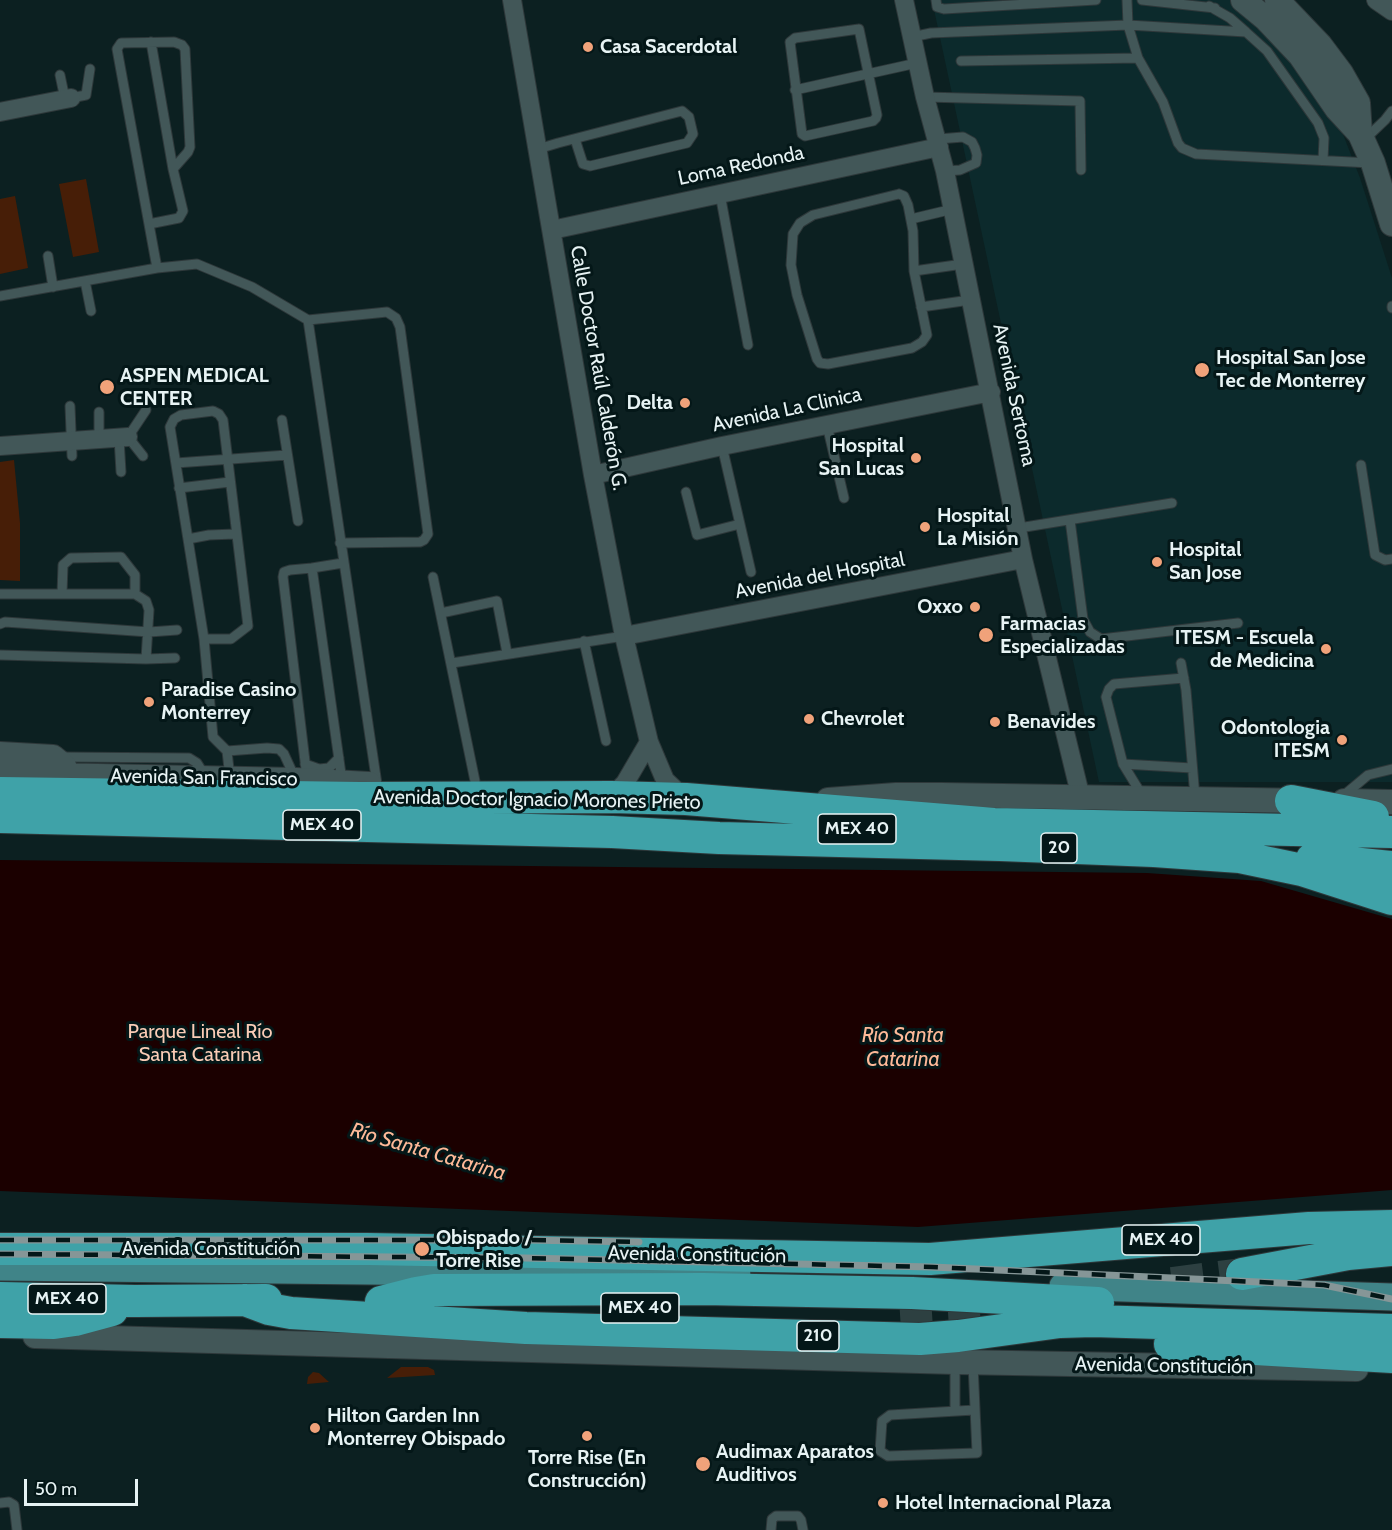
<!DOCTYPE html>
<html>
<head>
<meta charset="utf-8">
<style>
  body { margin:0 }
  #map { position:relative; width:1392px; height:1530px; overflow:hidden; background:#0c2021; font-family:Cabin,sans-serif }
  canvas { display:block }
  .scale { position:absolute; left:24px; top:1479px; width:114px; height:27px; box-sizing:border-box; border:3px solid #e7f3f4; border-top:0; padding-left:8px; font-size:18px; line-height:21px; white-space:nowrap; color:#e7f3f4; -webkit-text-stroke:4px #041718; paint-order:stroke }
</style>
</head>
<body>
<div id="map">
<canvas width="1392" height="1530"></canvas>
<div class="scale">50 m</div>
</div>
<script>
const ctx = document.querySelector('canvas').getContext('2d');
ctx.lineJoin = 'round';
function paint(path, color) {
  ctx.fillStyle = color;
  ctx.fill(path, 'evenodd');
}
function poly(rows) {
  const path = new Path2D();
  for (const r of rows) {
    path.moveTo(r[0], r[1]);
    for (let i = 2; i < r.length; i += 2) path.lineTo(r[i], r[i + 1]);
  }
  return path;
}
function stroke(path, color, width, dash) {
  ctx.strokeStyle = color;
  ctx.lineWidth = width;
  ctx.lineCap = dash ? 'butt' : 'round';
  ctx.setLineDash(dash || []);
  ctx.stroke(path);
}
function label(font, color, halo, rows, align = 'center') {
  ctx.font = font + ' Cabin,sans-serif';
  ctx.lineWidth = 6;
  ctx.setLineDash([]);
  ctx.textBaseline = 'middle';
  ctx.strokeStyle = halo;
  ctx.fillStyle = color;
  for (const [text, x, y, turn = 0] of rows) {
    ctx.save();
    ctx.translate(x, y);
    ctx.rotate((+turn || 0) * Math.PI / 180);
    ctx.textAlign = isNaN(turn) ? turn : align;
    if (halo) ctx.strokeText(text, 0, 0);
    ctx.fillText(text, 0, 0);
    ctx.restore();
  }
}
paint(poly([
  [932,0,1234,0,1332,106,1360,178,1392,278,1392,782,1099,782]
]), '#0c2a2c');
paint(poly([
  [86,179,99,252,73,257,59,184],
  [15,196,28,268,0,274,0,199],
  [14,460,20,523,20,581,0,580,0,462],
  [401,1367,428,1367,434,1370,435,1375,387,1378],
  [313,1372,319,1373,329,1382,307,1384,308,1377]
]), '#471e07');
paint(poly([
  [0,860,1147,873,1261,881,1392,919,1392,1190,918,1227,0,1191]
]), '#1b0000');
stroke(poly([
  [1172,1283,1242,1274],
  [900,1314,995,1308]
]), '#2d4041', 32, [32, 16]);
const lane = poly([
  [936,0,937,7,944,9,1096,0],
  [1127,0,1128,25,1138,58,1163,102,1178,143,1182,148,1196,154,1371,163],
  [1142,0,1215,8],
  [1209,6,1230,18,1246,32],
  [859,29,877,115,876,118,873,121,805,136,802,134,790,42,795,38,859,29],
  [912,37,931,33,1128,25,1246,32,1267,51,1318,123,1324,138,1323,160],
  [961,61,1138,58],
  [60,75,65,99],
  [795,90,917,63],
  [925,97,1080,101,1081,170],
  [71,98,86,95,90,69],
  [938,139,963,137,972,142,975,148,977,155,976,163,960,170,945,171],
  [1364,140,1385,120,1392,111],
  [538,149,558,143,682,111,689,117,693,134,687,143,590,166,583,164,575,139],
  [720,194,748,345],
  [899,194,904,196,908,205,913,231,914,271,927,335,922,342,912,348,828,364,820,363,817,359,797,295,791,265,793,234,800,223,813,215,899,194],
  [911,219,953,209],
  [149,224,179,218,183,211,173,169,151,42],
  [48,256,53,287],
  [157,268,117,49,121,43,174,42,182,45,185,49,190,147,188,152,173,169],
  [914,271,963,264],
  [85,281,91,311],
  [0,296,157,268,197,264,252,287,308,320,377,784],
  [1392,306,1392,308],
  [921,307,970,300],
  [308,320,387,312,396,318,400,327,428,534,424,540,420,542,340,543],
  [70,406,72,456],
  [282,420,298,521],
  [827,425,844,498],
  [119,438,121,472],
  [99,439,99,412],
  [722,446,751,572],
  [143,456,128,437,146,410],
  [176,463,287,455],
  [1361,465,1375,555,1385,560,1392,559],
  [179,488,230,482],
  [686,492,697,535,740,524],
  [1070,520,1083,619,1090,632,1101,639,1238,623],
  [1019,528,1172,503],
  [188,539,209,535,235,534],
  [312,568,343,563],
  [433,577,475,781,476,794],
  [0,594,135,594,146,601,149,610,146,659],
  [62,594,63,565,71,558,121,557,135,575,135,594],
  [441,613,497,601,507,653],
  [0,624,5,622,149,632,177,630],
  [204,639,231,639,248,626,223,420,219,414,213,411,181,415,174,419,170,427,204,639,213,737,227,751],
  [584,641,606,741],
  [0,655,146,659,175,658],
  [452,663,624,636],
  [1181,663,1186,690,1195,797],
  [1184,678,1114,684,1109,689,1106,697,1123,764,1192,768],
  [60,757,189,758,197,763,205,776],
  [305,764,319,769,329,768,339,758],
  [1123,764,1142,795],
  [230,778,227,751,267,748,279,749,284,754,295,778],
  [307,778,283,577,284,572,290,570,312,568,342,781],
  [1343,796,1368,775,1392,769],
  [955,1362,955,1411],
  [973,1364,977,1453,888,1456,880,1451,882,1421,890,1415,974,1410],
  [0,1503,9,1502,14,1505,17,1530],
  [771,1530,772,1519,776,1516,798,1516,801,1520,803,1530]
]);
const street = poly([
  [512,0,593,475,624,636,649,742,665,780,685,799],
  [904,0,925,97,945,171,1023,559,1081,798],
  [1376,0,1392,11],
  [0,112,71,98],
  [552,230,939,147],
  [0,446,128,437],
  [593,475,722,446,991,392],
  [624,636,1023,559],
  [611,797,625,783,649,742]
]);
const secondary = poly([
  [1243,0,1266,19,1300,55,1337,109,1360,134,1373,163,1392,224],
  [1277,0,1320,45,1341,73,1358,103,1360,134],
  [0,754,53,757,64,766,68,775],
  [0,774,296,780,369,784],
  [828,800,896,795,942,795,1309,801],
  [1344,801,1392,802],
  [35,1336,955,1362,1356,1369]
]);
const primary = poly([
  [0,1267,737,1275],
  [1063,1286,1392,1297]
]);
const highway = poly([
  [0,793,360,798,611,797,686,799,994,824,1392,832],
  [1291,801,1373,817],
  [0,817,612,832,719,838,1000,845,1154,851,1240,857,1302,870,1392,899],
  [1312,859,1392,867],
  [0,1249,368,1249,930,1259,1309,1228,1392,1226],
  [1242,1274,1348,1254,1392,1250],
  [0,1298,135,1301,266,1300],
  [245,1300,269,1309,291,1313,526,1328,811,1336,920,1339,958,1336,1060,1322,1093,1321,1392,1330],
  [381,1302,416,1293,434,1290,703,1289,912,1293,1098,1303],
  [0,1322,54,1323,75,1320,112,1310],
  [1170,1344,1392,1357]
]);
stroke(lane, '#2e383a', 11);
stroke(street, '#2e383a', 20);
stroke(secondary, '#2e383a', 26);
stroke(primary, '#2e383a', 29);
stroke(highway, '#2e383a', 34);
stroke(lane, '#425758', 9);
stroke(street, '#425758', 18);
stroke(secondary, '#425758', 24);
stroke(primary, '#408488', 27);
stroke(highway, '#3fa2a8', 32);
const rail = poly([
  [0,1240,525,1240,639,1242],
  [0,1254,525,1258,932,1267,1324,1285,1392,1299]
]);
stroke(rail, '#869697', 7);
stroke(rail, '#041718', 4.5, [14]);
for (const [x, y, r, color] of [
  [588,47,6,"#f0a27a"],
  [1202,370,8,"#f0a27a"],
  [107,387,8,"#f0a27a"],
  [685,403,6,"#f0a27a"],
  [916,458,6,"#f0a27a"],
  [925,527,6,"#f0a27a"],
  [1157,562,6,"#f0a27a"],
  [975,607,6,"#f0a27a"],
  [986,635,8,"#f0a27a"],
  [1326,649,6,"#f0a27a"],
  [149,702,6,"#f0a27a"],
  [809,719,6,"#f0a27a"],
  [995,722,6,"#f0a27a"],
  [1342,740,6,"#f0a27a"],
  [422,1249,8,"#f0a27a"],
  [315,1428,6,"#f0a27a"],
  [587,1436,6,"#f0a27a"],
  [703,1464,8,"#f0a27a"],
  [883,1503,6,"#f0a27a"]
]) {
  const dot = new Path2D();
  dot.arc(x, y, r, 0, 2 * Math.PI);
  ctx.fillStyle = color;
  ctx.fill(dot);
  stroke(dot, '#041718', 2);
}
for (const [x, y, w] of [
  [322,825,78],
  [857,829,78],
  [1059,848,36],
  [1161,1240,78],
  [67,1299,78],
  [640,1308,78],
  [818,1336,42]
]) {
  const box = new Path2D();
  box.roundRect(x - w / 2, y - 15, w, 30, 4.5);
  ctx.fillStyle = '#041718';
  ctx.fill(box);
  stroke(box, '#e7f3f4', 1.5);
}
label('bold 18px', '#e7f3f4', null, [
  ["MEX 40",322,825],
  ["MEX 40",857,829],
  ["20",1059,848],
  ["MEX 40",1161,1240],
  ["MEX 40",67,1299],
  ["MEX 40",640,1308],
  ["210",818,1336]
]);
label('bold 20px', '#e7f3f4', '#041718', [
  ["Casa Sacerdotal",600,47],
  ["Hospital San Jose",1216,358],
  ["Tec de Monterrey",1216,381],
  ["ASPEN MEDICAL",120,376],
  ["CENTER",120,399],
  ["Delta",673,403,"right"],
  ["Hospital",904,446,"right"],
  ["San Lucas",904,469,"right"],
  ["Hospital",937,516],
  ["La Misión",937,539],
  ["Hospital",1169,550],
  ["San Jose",1169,573],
  ["Oxxo",963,607,"right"],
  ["Farmacias",1000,624],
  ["Especializadas",1000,647],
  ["ITESM - Escuela",1314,638,"right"],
  ["de Medicina",1314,661,"right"],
  ["Paradise Casino",161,690],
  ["Monterrey",161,713],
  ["Chevrolet",821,719],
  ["Benavides",1007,722],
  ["Odontologia",1330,728,"right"],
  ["ITESM",1330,751,"right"],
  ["Obispado /",436,1238],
  ["Torre Rise",436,1261],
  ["Hilton Garden Inn",327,1416],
  ["Monterrey Obispado",327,1439],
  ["Audimax Aparatos",716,1452],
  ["Auditivos",716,1475],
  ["Torre Rise (En",587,1458,"center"],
  ["Construcción)",587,1481,"center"],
  ["Hotel Internacional Plaza",895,1503]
], 'left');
label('20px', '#e7f3f4', '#041718', [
  ["Loma Redonda",741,166,-12],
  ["Calle Doctor Raúl Calderón G.",598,368,80],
  ["Avenida Sertoma",1014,395,78],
  ["Avenida La Clinica",787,410,-12],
  ["Avenida del Hospital",820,576,-11],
  ["Avenida San Francisco",204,778,1],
  ["Avenida Doctor Ignacio Morones Prieto",537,800,1],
  ["Avenida Constitución",211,1249],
  ["Avenida Constitución",697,1255,1],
  ["Avenida Constitución",1164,1366,1]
]);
label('20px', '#faccb6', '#041718', [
  ["Parque Lineal Río",200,1032],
  ["Santa Catarina",200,1055]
]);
label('italic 21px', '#fdb998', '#041718', [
  ["Río Santa",903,1036],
  ["Catarina",903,1060],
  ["Río Santa Catarina",428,1152,16]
]);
</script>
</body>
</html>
